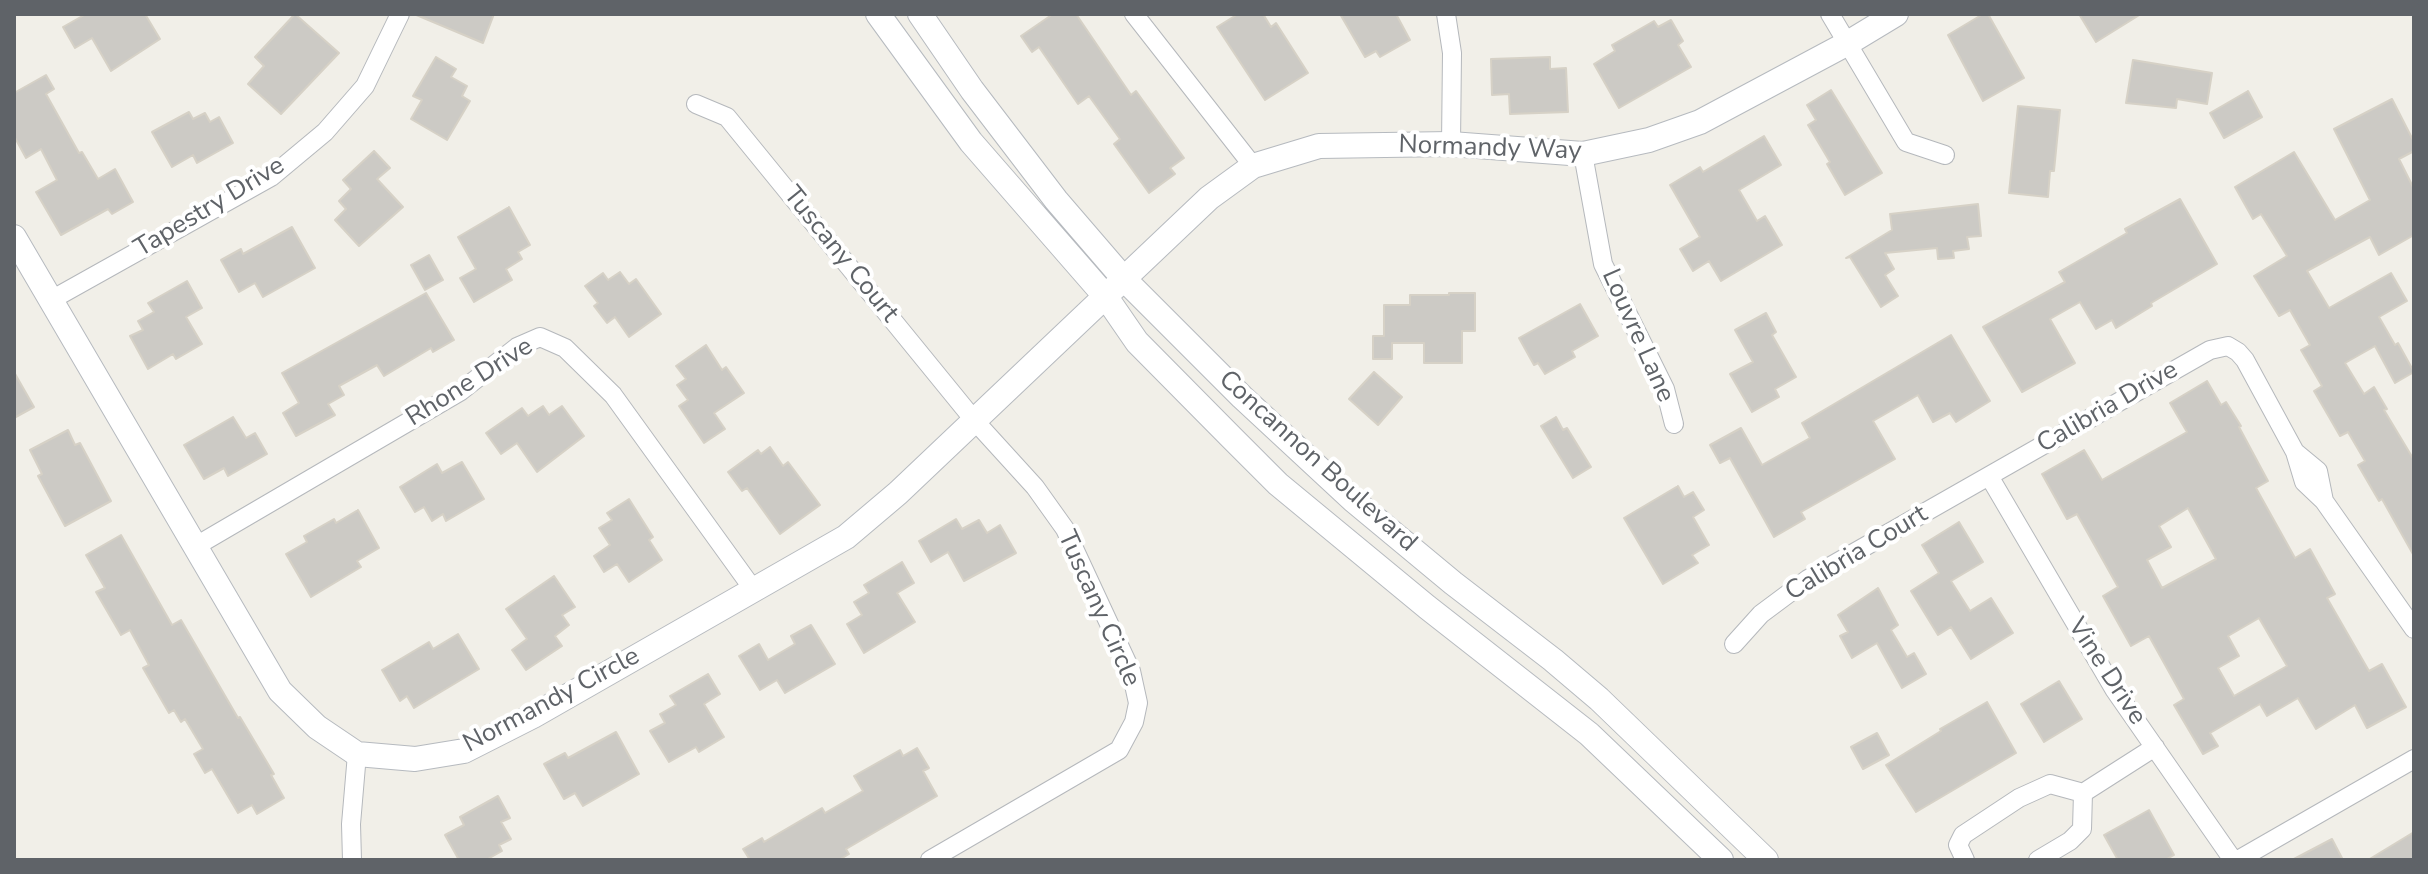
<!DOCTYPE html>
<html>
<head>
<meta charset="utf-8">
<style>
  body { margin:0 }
  #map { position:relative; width:2428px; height:874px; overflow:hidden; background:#f1efe8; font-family:"Nunito Sans",sans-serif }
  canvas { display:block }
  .frame { position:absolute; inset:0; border:16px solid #5f6368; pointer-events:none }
</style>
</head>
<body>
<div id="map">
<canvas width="2428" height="874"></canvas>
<div class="frame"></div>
</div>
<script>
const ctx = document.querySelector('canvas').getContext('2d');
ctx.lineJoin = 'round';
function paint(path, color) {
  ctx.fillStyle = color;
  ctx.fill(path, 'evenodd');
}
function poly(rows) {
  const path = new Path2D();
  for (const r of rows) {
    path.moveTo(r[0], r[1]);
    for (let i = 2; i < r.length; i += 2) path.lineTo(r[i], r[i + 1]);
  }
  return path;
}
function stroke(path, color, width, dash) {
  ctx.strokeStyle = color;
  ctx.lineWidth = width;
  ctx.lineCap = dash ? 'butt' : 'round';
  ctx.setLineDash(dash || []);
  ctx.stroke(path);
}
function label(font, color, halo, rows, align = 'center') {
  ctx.font = font + ' "Nunito Sans",sans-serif';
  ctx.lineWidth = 8;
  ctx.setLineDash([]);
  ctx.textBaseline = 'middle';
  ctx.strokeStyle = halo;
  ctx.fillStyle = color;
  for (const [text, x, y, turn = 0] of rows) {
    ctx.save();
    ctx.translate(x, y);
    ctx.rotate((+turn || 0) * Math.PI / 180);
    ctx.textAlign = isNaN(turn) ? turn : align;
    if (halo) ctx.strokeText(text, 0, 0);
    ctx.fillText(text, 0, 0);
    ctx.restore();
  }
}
const building = poly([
  [86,14,145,14,160,39,111,71,92,38,75,48,63,27,86,14],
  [295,14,339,53,281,114,248,84,264,66,255,57,295,14],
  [414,14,494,14,483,43,414,14],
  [1053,14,1076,14,1131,95,1136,91,1184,158,1170,168,1175,174,1149,193,1114,144,1120,139,1089,96,1078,104,1039,47,1032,52,1021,36,1053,14],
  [1238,14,1263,14,1271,27,1276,23,1308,73,1265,100,1217,27,1238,14],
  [1340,14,1396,14,1410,40,1380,57,1376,51,1365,57,1340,14],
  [1983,14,1988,14,2024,78,1983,101,1948,35,1983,14],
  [2079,14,2141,14,2096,42,2079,14],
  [1671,20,1683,41,1678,45,1691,67,1619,108,1594,64,1615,51,1612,45,1654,21,1658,27,1671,20],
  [436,57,456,69,451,77,467,86,462,96,470,101,447,140,411,119,422,100,413,96,436,57],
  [1550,57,1550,69,1566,68,1568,112,1510,114,1509,94,1492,95,1491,59,1550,57],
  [2133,60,2212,73,2207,104,2177,99,2176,108,2126,103,2133,60],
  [46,75,54,89,46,94,79,153,82,152,98,179,115,169,133,202,112,214,108,209,61,235,36,192,57,180,41,149,26,158,14,136,14,93,46,75],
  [1831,90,1882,173,1845,195,1827,164,1830,162,1808,125,1816,120,1807,105,1831,90],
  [2248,91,2262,117,2224,138,2210,113,2248,91],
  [2392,99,2414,142,2414,151,2399,159,2414,189,2414,235,2379,255,2370,237,2307,271,2329,308,2391,273,2407,301,2379,317,2395,345,2398,343,2414,372,2395,383,2375,346,2345,363,2364,394,2374,387,2387,409,2384,410,2414,460,2414,556,2382,499,2379,501,2358,465,2365,461,2348,432,2340,436,2314,391,2322,386,2301,350,2310,345,2290,310,2279,316,2254,276,2287,256,2261,214,2253,219,2235,187,2294,152,2335,220,2370,200,2334,129,2392,99],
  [2018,106,2060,110,2054,171,2050,171,2048,197,2009,193,2018,106],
  [189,112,193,119,205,113,210,122,219,117,233,143,197,163,193,155,172,167,152,132,189,112],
  [1764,136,1781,165,1739,190,1757,221,1765,216,1782,245,1721,281,1709,261,1693,271,1680,249,1700,237,1670,185,1700,167,1703,172,1764,136],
  [374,151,390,168,377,179,403,207,359,246,335,220,346,209,339,201,351,189,343,180,374,151],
  [2180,199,2217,264,2151,303,2152,306,2116,328,2112,320,2096,329,2080,302,2050,319,2075,363,2022,392,1983,327,2065,282,2059,272,2127,233,2125,229,2180,199],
  [1978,204,1981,236,1967,237,1969,249,1953,251,1954,258,1938,259,1937,248,1885,253,1894,269,1885,275,1898,296,1881,307,1850,257,1846,258,1892,230,1890,214,1978,204],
  [509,207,530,245,518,252,522,259,506,269,512,280,474,302,460,278,476,269,458,237,509,207],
  [292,227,315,268,263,297,255,283,239,292,221,260,241,249,243,254,292,227],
  [429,255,443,280,425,290,411,265,429,255],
  [620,272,629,284,636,279,661,314,629,337,615,317,607,323,594,306,598,303,585,286,603,273,608,280,620,272],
  [187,281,202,308,186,317,202,344,176,359,173,354,148,369,130,336,143,330,138,321,154,312,148,303,187,281],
  [426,293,454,340,433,352,431,348,384,376,377,365,339,386,344,395,328,404,335,415,296,436,283,413,299,403,282,373,426,293],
  [1449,293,1475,293,1475,331,1462,331,1462,363,1424,363,1424,343,1392,343,1392,359,1373,359,1373,336,1384,336,1384,305,1410,305,1410,295,1449,295,1449,293],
  [1580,304,1598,336,1572,351,1575,357,1545,374,1538,363,1534,365,1519,338,1580,304],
  [1766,313,1776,332,1772,335,1796,377,1775,389,1779,397,1752,412,1730,374,1753,362,1735,330,1766,313],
  [1951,335,1990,401,1956,422,1950,413,1933,422,1918,395,1873,421,1895,459,1801,512,1805,519,1774,537,1730,458,1720,463,1710,445,1741,428,1762,465,1810,438,1802,423,1951,335],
  [706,345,722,370,726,367,744,393,714,413,725,429,704,443,679,406,688,400,677,385,686,379,676,366,706,345],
  [14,372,34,407,14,418,14,372],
  [1374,372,1402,397,1378,425,1349,399,1374,372],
  [2207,381,2221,405,2226,402,2241,426,2239,427,2268,481,2256,488,2295,558,2310,549,2335,594,2327,598,2369,671,2382,664,2406,707,2367,728,2355,705,2316,729,2298,698,2267,716,2260,704,2210,733,2218,746,2203,754,2174,705,2184,699,2149,636,2131,646,2103,596,2118,587,2077,514,2067,519,2042,474,2084,450,2102,480,2187,432,2170,403,2207,381],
  [2188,508,2216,559,2162,588,2147,560,2171,547,2159,526,2188,508],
  [2259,618,2287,666,2234,696,2218,668,2239,656,2228,636,2259,618],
  [543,406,549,415,562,406,584,436,537,472,517,443,501,454,486,433,522,408,528,416,543,406],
  [233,417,246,438,255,433,267,454,228,476,224,468,204,479,184,445,233,417],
  [1556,417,1563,430,1567,428,1591,467,1573,478,1541,426,1556,417],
  [68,430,75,445,80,443,111,501,65,526,38,476,42,474,30,450,68,430],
  [770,447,783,466,788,462,820,505,780,534,747,488,742,491,728,472,758,450,761,454,770,447],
  [462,462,484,499,446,521,443,514,432,521,424,507,415,512,400,487,437,464,442,473,462,462],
  [1678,486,1684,497,1693,492,1704,510,1693,517,1709,545,1692,555,1698,563,1663,584,1624,518,1678,486],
  [629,499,653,537,649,540,662,560,629,582,617,564,604,572,594,556,610,545,599,528,612,520,607,513,629,499],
  [358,510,379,548,357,561,361,567,311,597,286,554,307,542,304,536,334,519,336,523,358,510],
  [956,519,962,529,979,520,987,533,1000,525,1016,553,964,581,948,552,931,562,919,541,956,519],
  [1959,522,1983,562,1951,581,1970,611,1991,598,2013,633,1971,659,1951,627,1938,635,1911,591,1939,573,1922,545,1959,522],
  [121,535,172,625,181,620,238,718,240,717,274,774,271,775,284,798,257,814,252,805,238,813,212,769,205,773,194,754,203,749,185,719,181,722,174,710,169,713,143,668,149,665,130,630,121,635,96,592,105,588,86,555,121,535],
  [902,562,914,583,897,593,915,622,864,653,847,624,862,615,854,602,869,593,864,585,902,562],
  [554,576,575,607,562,615,569,625,555,636,562,646,526,670,512,650,527,639,506,609,554,576],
  [1878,588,1898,625,1891,630,1907,657,1914,653,1926,674,1902,688,1877,643,1852,658,1840,636,1848,632,1838,615,1878,588],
  [811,625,835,664,785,693,777,680,760,690,739,656,759,644,768,660,795,644,791,636,811,625],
  [458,634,479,669,414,708,407,696,400,701,382,670,429,642,433,649,458,634],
  [708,674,720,694,704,704,724,737,699,752,696,747,669,762,650,731,665,723,660,714,676,705,670,696,708,674],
  [2059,681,2082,719,2044,742,2021,704,2059,681],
  [1987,702,2016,753,1916,812,1886,765,1941,731,1940,729,1987,702],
  [616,732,639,774,583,806,575,793,564,799,544,764,565,753,568,758,616,732],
  [1877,733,1889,755,1863,769,1851,747,1877,733],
  [917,748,929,768,923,771,937,796,846,849,849,854,839,860,750,860,743,849,762,838,764,842,822,808,825,813,863,791,854,776,900,750,903,756,917,748],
  [498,796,510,818,501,822,511,839,499,845,502,851,486,860,459,860,445,835,464,825,460,817,498,796],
  [2149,810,2174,855,2165,860,2118,860,2104,835,2149,810],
  [2414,832,2414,860,2368,860,2414,832],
  [2332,839,2343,860,2292,860,2332,839]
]);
paint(building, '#cccac5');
stroke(building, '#d6d1c6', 2);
const street = poly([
  [1134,14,1253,166],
  [1446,14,1452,53,1451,144],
  [1830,14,1906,142,1945,155],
  [696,104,727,117,974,420,1035,487,1065,529,1131,671,1138,703,1134,722,1119,750,930,860],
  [1583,154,1603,264,1665,389,1674,424],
  [51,300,271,177,325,132,365,86,400,14],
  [2295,452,2318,471,2324,501],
  [1989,476,2114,689,2233,860],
  [196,546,461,391,517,347,540,337,565,348,613,395,753,589],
  [1734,644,1761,614,1808,579,2210,350,2228,346,2238,352,2245,360,2295,452,2304,482,2324,501,2414,629],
  [2083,793,2155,747],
  [352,860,351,824,357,754],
  [1965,860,1958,845,1963,835,2019,798,2050,784,2083,793,2082,829,2070,841,2038,860],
  [2238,860,2414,759]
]);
const secondary = poly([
  [878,14,971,142,1106,297,1137,342,1231,437,1278,484,1427,607,1589,734,1721,860],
  [920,14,972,90,1056,200,1124,279,1242,397,1353,500,1453,583,1553,660,1599,699,1766,860],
  [14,237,280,691,317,727,357,754,415,759,464,751,533,716,846,537,898,493,1209,198,1253,166,1319,146,1451,144,1583,154,1649,140,1700,122,1848,43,1896,14]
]);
stroke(street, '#b5b8bc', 20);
stroke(secondary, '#b6babf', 26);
stroke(street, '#fff', 18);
stroke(secondary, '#fff', 24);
label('26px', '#5f6368', '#fff', [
  ["Normandy Way",1490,149,2],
  ["Tapestry Drive",210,208,-31],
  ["Tuscany Court",840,255,51],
  ["Louvre Lane",1637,336,66],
  ["Rhone Drive",470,383,-32],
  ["Calibria Drive",2108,408,-30],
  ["Concannon Boulevard",1317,462,42],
  ["Calibria Court",1857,554,-31],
  ["Tuscany Circle",1098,609,66],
  ["Vine Drive",2106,672,57],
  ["Normandy Circle",552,701,-28]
]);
</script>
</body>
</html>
